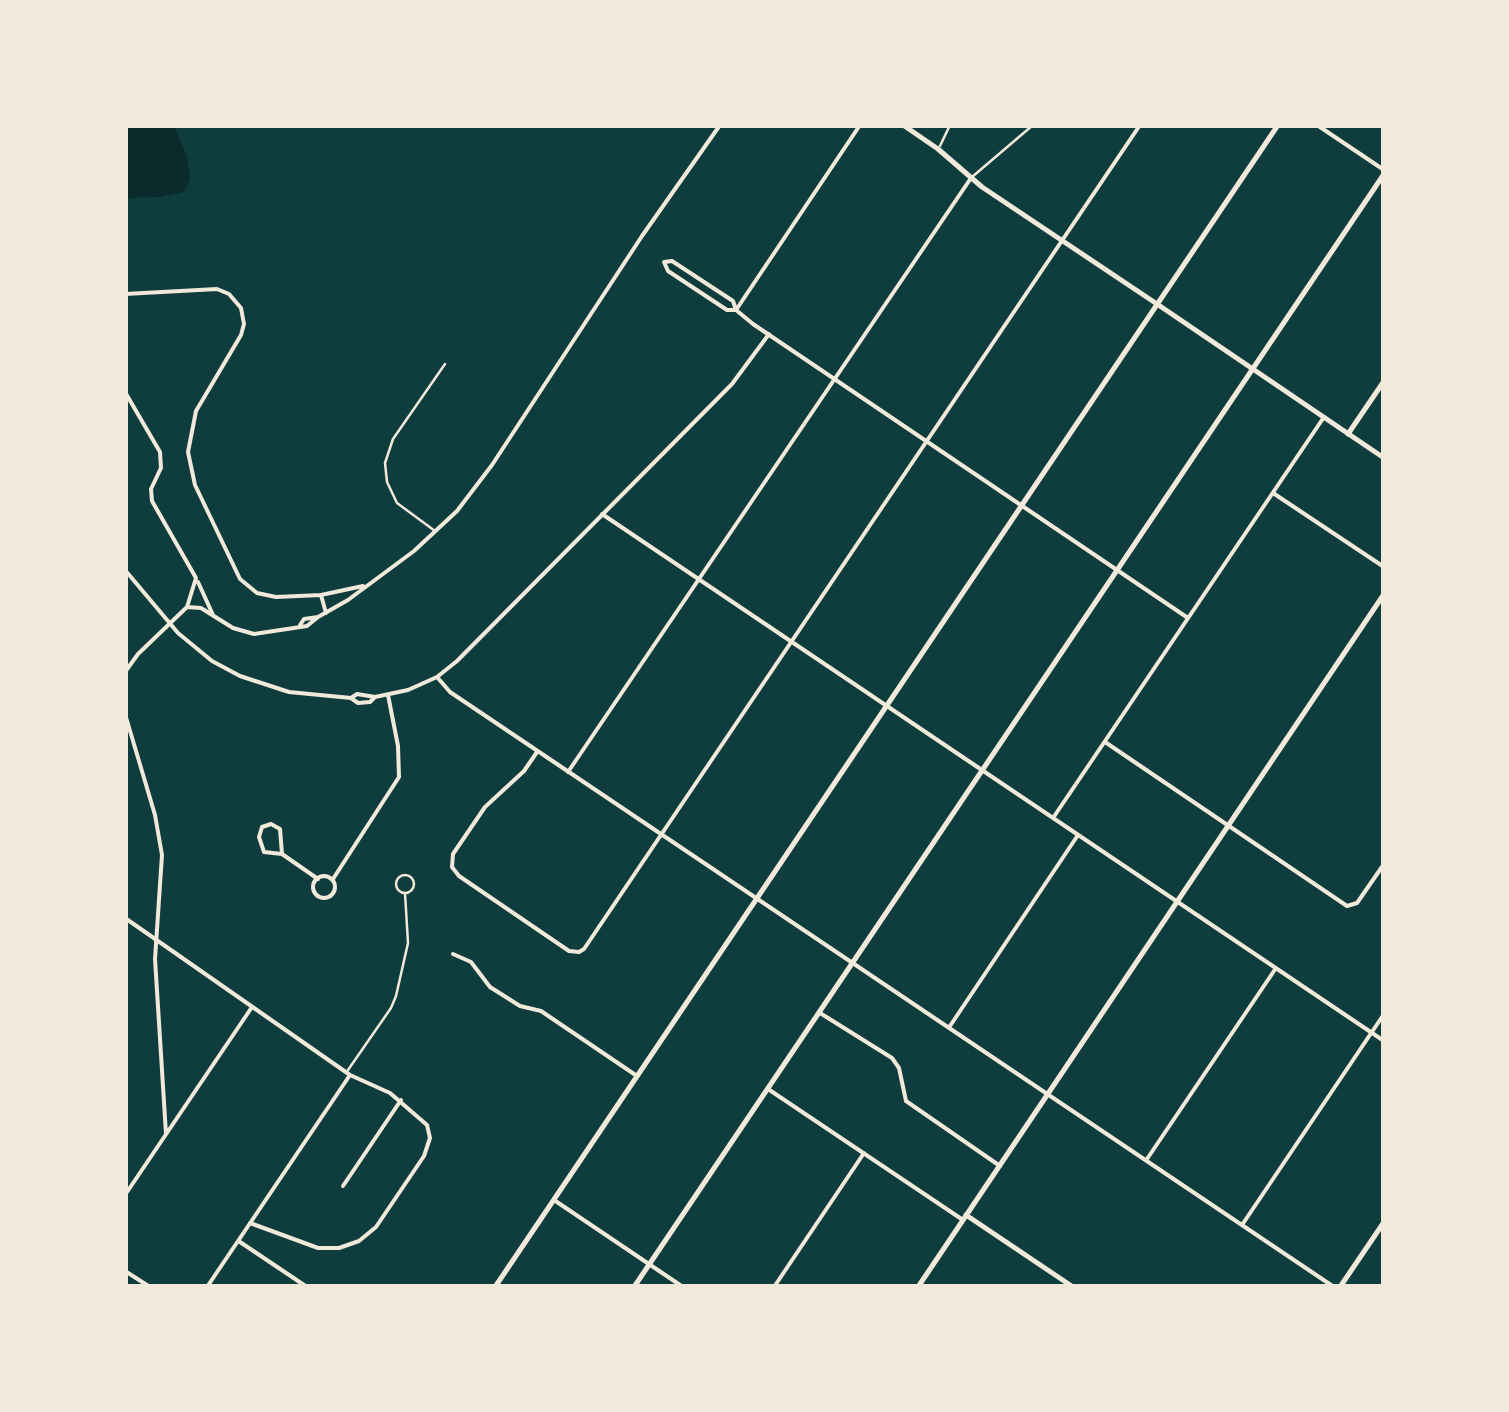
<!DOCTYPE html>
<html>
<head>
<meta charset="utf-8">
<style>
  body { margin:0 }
  #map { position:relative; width:1509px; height:1412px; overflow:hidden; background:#0f3d3e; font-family:Figtree,sans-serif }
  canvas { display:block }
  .frame { position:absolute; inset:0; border:128px solid #f1e9da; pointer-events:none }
</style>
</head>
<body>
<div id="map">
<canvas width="1509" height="1412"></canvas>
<div class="frame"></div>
</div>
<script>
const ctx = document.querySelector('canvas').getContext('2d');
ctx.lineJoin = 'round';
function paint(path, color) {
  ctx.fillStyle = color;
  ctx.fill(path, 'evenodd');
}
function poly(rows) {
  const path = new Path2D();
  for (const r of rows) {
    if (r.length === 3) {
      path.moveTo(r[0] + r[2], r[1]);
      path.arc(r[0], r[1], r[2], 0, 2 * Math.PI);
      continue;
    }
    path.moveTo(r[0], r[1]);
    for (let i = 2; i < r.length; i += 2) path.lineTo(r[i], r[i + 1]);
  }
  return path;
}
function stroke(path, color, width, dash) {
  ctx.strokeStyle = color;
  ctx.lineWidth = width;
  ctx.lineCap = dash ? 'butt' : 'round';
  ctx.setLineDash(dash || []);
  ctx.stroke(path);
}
paint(poly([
  [125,125,174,125,187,156,190,179,184,192,160,197,125,198]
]), '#0a2a2b');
stroke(poly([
  [940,146,950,125],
  [972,177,1033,125],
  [435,531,397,503,387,482,385,463,393,439,445,364],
  [405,884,9],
  [348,1070,391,1008,396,996,408,943,405,893]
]), '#f1e9da', 2.5);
stroke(poly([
  [1317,125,1384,170],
  [125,294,217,289,229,294,241,308,244,324,241,335,196,411,188,452,195,485,240,579,257,593,276,597,321,595,363,586],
  [736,310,727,310,668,271,664,262,672,261,733,301,736,310,753,324,1188,618],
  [736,310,860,125],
  [125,392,160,452,161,468,151,489,152,501,196,578,187,607],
  [1273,493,1384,567],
  [602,514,1384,1041],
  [125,570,178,633,212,661,240,676,289,692,351,698,358,703,370,702,375,697,408,690,437,677,457,661,732,384,769,334],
  [198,582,213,615],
  [321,595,326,613],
  [300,625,304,619,318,617,348,600,414,551,457,511,492,465,642,236,720,125],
  [125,672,138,654,187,607,201,608,233,628,254,634,307,626,318,617],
  [437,677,450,692,1334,1287],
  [351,698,357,694,375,697],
  [125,714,155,815,162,855,155,959,166,1134],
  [1105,742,1347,906,1357,903,1384,864],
  [537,752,524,771,485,807,453,854,452,867,459,876,569,951,579,952,584,949,1140,125],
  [568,772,971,178],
  [1053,818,1324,417],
  [282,854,280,829,271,824,262,827,259,837,264,852,282,854,318,879],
  [324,887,11],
  [333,879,399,777,398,746,388,695],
  [125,918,350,1075,390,1093,427,1125,430,1138,424,1156,376,1227,359,1241,339,1248,318,1248,250,1223],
  [453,954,471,962,490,987,520,1006,541,1011,637,1076],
  [820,1013,892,1058,899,1068,906,1101,1000,1166],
  [950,1026,1078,835],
  [768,1089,963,1220],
  [1147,1159,1276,968],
  [343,1186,401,1100],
  [125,1195,252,1007],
  [554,1200,683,1287],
  [1242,1225,1384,1014],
  [240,1242,307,1287],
  [125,1271,150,1287],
  [207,1287,350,1075],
  [774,1287,864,1153]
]), '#f1e9da', 4);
stroke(poly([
  [903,125,938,149,982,187,1157,304],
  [1348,434,1384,381],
  [1340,1287,1384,1222]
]), '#f1e9da', 5);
stroke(poly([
  [1157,304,1384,458],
  [966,1215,1073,1287],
  [495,1287,1278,125],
  [634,1287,1384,174],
  [918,1287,1384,594]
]), '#f1e9da', 5);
</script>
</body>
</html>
